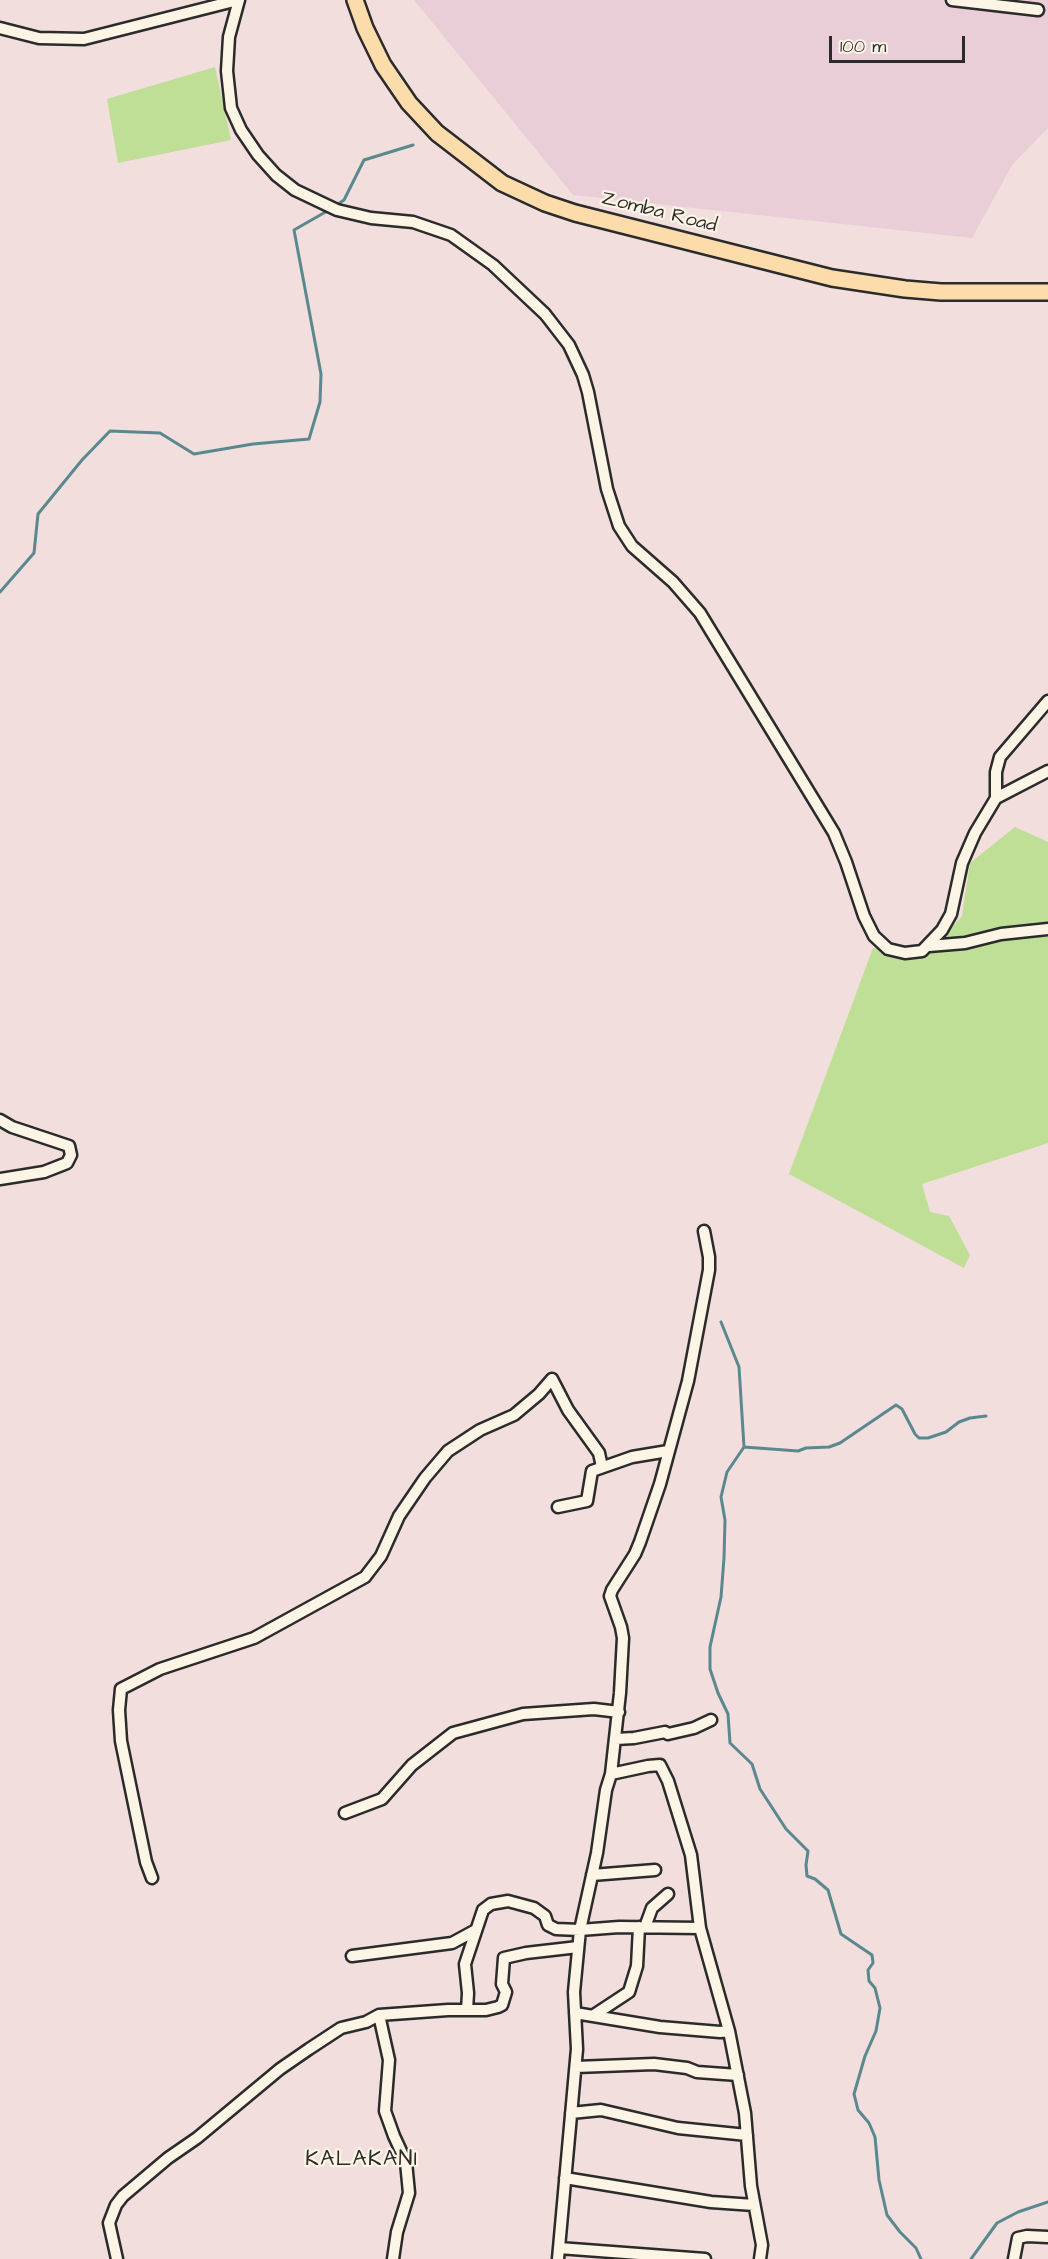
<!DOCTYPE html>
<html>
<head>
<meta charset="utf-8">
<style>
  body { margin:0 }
  #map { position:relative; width:1048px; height:2259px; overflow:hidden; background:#f1dedd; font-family:"Architects Daughter",sans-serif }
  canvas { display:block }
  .scale { position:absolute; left:829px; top:36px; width:136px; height:27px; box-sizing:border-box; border:3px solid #2b2b2b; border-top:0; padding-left:8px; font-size:18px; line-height:21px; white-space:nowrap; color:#2b2b2b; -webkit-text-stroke:4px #fcf5e5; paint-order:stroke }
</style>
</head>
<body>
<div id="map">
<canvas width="1048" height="2259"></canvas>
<div class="scale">100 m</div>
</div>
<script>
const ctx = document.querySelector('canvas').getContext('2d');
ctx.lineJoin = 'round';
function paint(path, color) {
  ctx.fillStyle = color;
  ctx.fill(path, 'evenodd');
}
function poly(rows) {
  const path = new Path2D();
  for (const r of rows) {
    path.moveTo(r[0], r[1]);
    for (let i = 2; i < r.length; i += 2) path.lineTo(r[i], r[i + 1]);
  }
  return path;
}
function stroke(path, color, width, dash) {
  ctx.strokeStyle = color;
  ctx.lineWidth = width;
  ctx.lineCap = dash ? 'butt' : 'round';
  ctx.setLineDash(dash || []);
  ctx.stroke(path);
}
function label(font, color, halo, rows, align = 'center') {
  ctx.font = font + ' "Architects Daughter",sans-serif';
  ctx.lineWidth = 4.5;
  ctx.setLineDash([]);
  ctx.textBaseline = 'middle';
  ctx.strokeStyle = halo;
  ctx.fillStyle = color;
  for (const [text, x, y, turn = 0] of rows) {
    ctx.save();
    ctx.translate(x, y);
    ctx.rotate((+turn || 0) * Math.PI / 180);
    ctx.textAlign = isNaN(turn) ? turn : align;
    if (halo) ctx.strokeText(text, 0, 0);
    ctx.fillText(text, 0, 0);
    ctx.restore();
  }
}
paint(poly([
  [414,0,1048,0,1048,128,1012,165,972,238,573,195]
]), '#e9ced8');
paint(poly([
  [215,67,231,140,118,163,107,99],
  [1015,827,1048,842,1048,1143,922,1184,930,1212,949,1216,970,1255,964,1268,789,1174,873,948,931,951,962,916,970,863]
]), '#bfdf97');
stroke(poly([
  [335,206,344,200,364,160,413,145],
  [0,592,34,553,38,514,82,460,110,431,160,433,194,454,253,444,309,439,320,402,321,374,294,230,329,210],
  [721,1322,739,1367,744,1447,727,1472,721,1497,725,1520,724,1558,721,1597,710,1647,710,1669,718,1693,728,1714,730,1743,752,1764,760,1789,786,1829,808,1851,806,1865,807,1876,815,1879,828,1890,841,1934,872,1955,873,1963,868,1970,869,1981,875,1988,880,2008,876,2031,865,2056,854,2094,858,2110,869,2123,875,2137,879,2180,887,2215,900,2232,916,2248,921,2259],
  [744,1447,798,1451,806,1448,829,1447,840,1443,896,1405,902,1409,915,1434,919,1438,928,1438,946,1432,959,1422,970,1418,986,1416],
  [971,2259,997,2223,1018,2212,1048,2202]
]), '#59898f', 3);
const minor = poly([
  [239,0,229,37,227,71,231,108,241,130,258,155,276,175,295,190,337,210,371,218,413,222,451,235,493,265,511,282,545,314,569,345,583,375,588,392,607,489,619,526,632,546,673,582,700,613,834,833,846,862,864,916,874,936,888,949,905,953,922,951,942,930,951,914,962,863,975,833,996,798,996,772,1000,757,1048,701],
  [952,0,1038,10],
  [0,28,39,38,84,39,238,0],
  [996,798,1048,771],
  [929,946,965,943,1001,934,1048,929],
  [0,1120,12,1127,69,1146,71,1155,67,1163,44,1172,0,1179],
  [558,1507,587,1501,592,1471,632,1457,668,1451],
  [616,1739,634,1738,665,1732,668,1734,694,1728,711,1720],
  [611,1774,648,1766,660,1765,668,1781,691,1855,700,1928,729,2031,745,2113,751,2186,762,2245,760,2259],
  [345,1813,382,1799,412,1765,453,1733,523,1714,594,1709,619,1712],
  [592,1875,655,1870],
  [152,1878,146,1862,121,1741,119,1710,121,1689,160,1669,254,1638,365,1577,381,1556,399,1516,425,1478,448,1451,480,1430,514,1415,539,1394,552,1379,568,1410,599,1453,602,1467],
  [645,1927,652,1908,668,1894],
  [352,1956,452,1943,476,1930],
  [467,2010,468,1993,465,1964,483,1910,491,1904,508,1901,534,1908,545,1916,548,1925,556,1929,580,1930,619,1927,700,1928],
  [575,2013,660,2027,720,2032,729,2031],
  [379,2015,389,2060,385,2111,394,2136,406,2162,409,2193,397,2232,393,2259],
  [594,2015,629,1992,637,1966,639,1927],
  [576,2067,654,2064,687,2068,697,2072,738,2075],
  [571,2113,601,2110,678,2128,747,2135],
  [565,2178,711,2202,754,2205],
  [559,2248,705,2259],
  [117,2259,109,2223,116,2205,123,2196,168,2158,197,2138,280,2069,309,2049,341,2028,366,2022,379,2015,448,2010,486,2010,498,2007,502,2005,506,1992,502,1984,504,1958,526,1953,578,1947],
  [558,2259,577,2049,574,1992,580,1930,597,1853,606,1790,611,1774,620,1693,623,1638,621,1627,610,1596,612,1590,635,1554,640,1542,660,1484,688,1381,709,1270,709,1257,704,1231],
  [1014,2259,1018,2238,1027,2236,1048,2237]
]);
const highway = poly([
  [355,0,365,28,383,65,409,103,437,133,502,183,545,203,575,213,832,278,905,289,941,292,1048,292]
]);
stroke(minor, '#2b2b2b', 15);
stroke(highway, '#2b2b2b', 20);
stroke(minor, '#fcf5e5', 10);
stroke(highway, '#fddcac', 15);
label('20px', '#2b2b2b', '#fcf5e5', [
  ["Zomba Road",659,213,14]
]);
ctx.letterSpacing = '1.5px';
label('22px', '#2b2b2b', '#fcf5e5', [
  ["KALAKANI",362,2160]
]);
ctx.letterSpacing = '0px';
</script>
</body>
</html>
